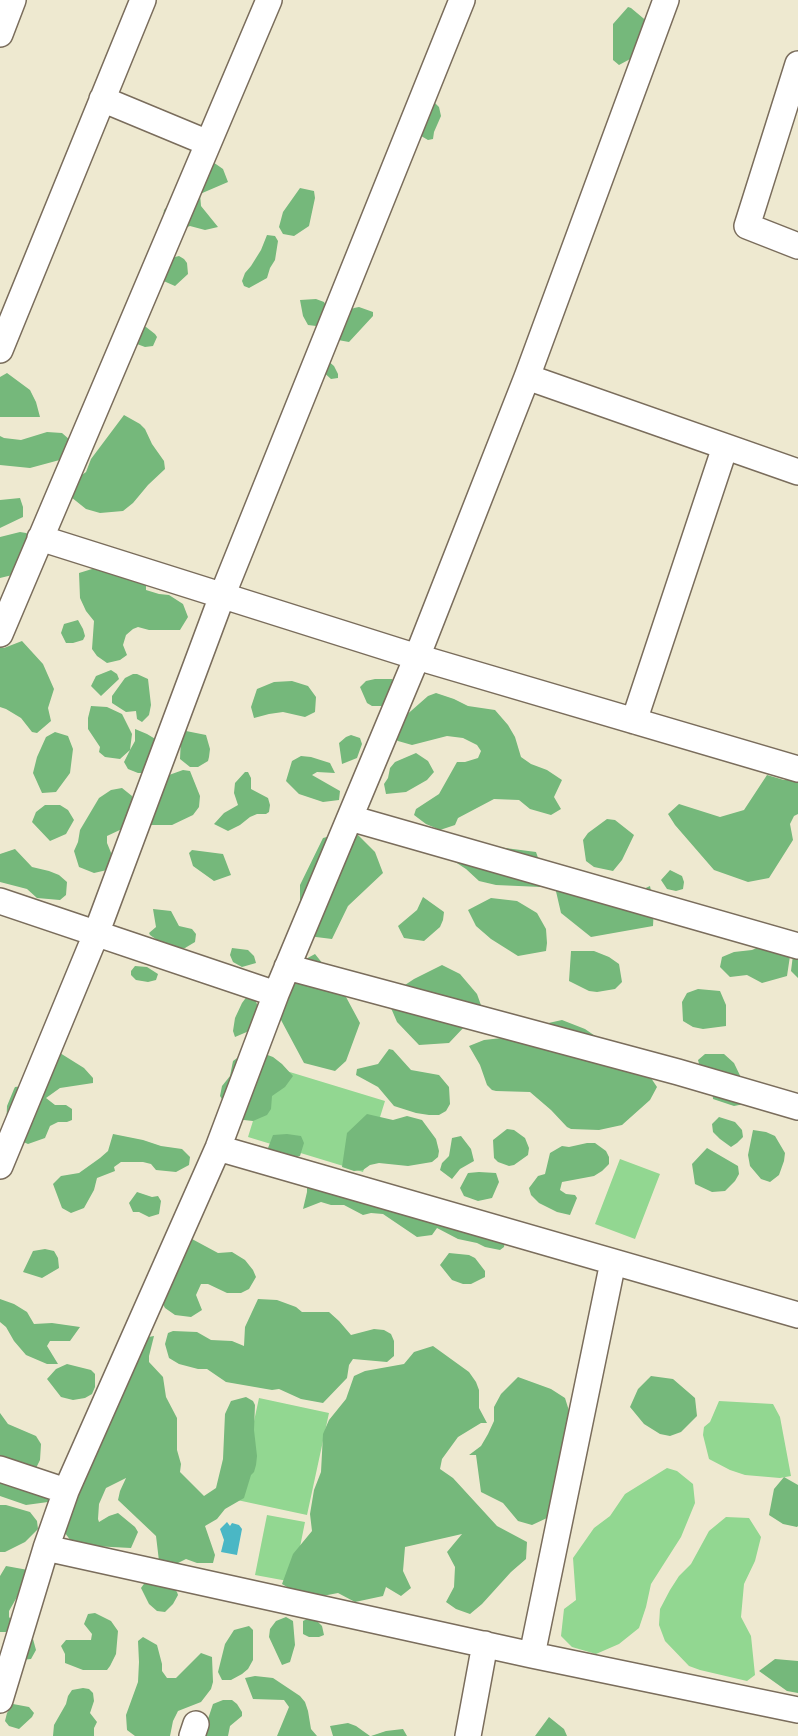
<!DOCTYPE html>
<html>
<head>
<meta charset="utf-8">
<style>
  body { margin:0 }
  canvas { display:block; background:#eee9d0 }
</style>
</head>
<body>
<canvas width="798" height="1736"></canvas>
<script>
const ctx = document.querySelector('canvas').getContext('2d');
ctx.lineJoin = 'round';
function paint(path, color) {
  ctx.fillStyle = color;
  ctx.fill(path, 'evenodd');
}
function poly(rows) {
  const path = new Path2D();
  for (const r of rows) {
    path.moveTo(r[0], r[1]);
    for (let i = 2; i < r.length; i += 2) path.lineTo(r[i], r[i + 1]);
  }
  return path;
}
function stroke(path, color, width, dash) {
  ctx.strokeStyle = color;
  ctx.lineWidth = width;
  ctx.lineCap = dash ? 'butt' : 'round';
  ctx.setLineDash(dash || []);
  ctx.stroke(path);
}
paint(poly([
  [270,1066,385,1101,363,1172,248,1137],
  [620,1159,660,1174,635,1239,595,1224],
  [259,1398,329,1413,307,1515,237,1500],
  [719,1401,773,1404,780,1417,791,1476,780,1478,745,1475,730,1470,709,1459,703,1435,704,1427,710,1422],
  [667,1468,677,1471,693,1484,695,1503,681,1537,651,1584,646,1607,639,1628,619,1644,596,1654,572,1647,561,1636,564,1609,576,1600,573,1558,594,1528,610,1516,625,1494],
  [267,1515,305,1522,293,1582,255,1575],
  [726,1517,749,1518,761,1537,755,1561,744,1584,741,1617,751,1636,755,1675,747,1681,700,1670,689,1666,665,1641,659,1625,660,1609,670,1590,679,1576,691,1564,709,1531]
]), '#92d791');
paint(poly([
  [628,7,631,8,649,23,632,58,619,65,613,60,613,24],
  [433,101,439,107,441,116,434,132,433,139,428,140,416,133],
  [210,160,223,169,228,182,200,194,201,206,218,227,205,230,190,226,167,235,163,217,164,210],
  [300,188,314,191,315,198,309,226,294,236,283,234,279,227,283,212],
  [267,235,275,236,278,241,275,260,270,268,267,278,249,288,244,286,242,281,245,273,251,266,261,250],
  [179,256,184,259,187,263,188,274,175,286,159,279,163,260],
  [316,299,324,302,329,311,324,327,308,325,303,316,300,300],
  [359,307,373,312,373,316,349,342,338,340,339,316,354,308],
  [136,327,146,327,155,334,157,337,153,346,145,347,137,344],
  [327,360,334,366,338,374,338,378,331,379,320,369],
  [7,373,30,390,36,402,40,417,0,417,0,377],
  [124,415,140,424,145,429,152,444,164,461,165,469,148,485,133,503,123,511,100,513,86,509,71,497,68,485,86,472,91,459],
  [47,432,62,433,70,440,67,458,30,468,0,465,0,436,4,438,21,440],
  [20,498,23,507,23,517,0,528,0,500],
  [20,532,26,533,39,542,33,570,0,578,0,537],
  [118,561,146,573,146,590,159,594,169,595,183,604,188,617,180,630,149,630,138,627,133,629,126,635,123,645,127,655,120,660,107,663,97,656,92,649,94,621,86,611,80,598,79,573],
  [78,620,83,629,85,636,83,640,73,643,66,643,61,633,64,624],
  [22,641,43,664,54,689,48,708,51,721,37,733,32,732,21,718,6,709,0,707,0,647,4,648],
  [111,670,117,674,119,679,101,696,91,686,96,676],
  [133,674,137,674,148,679,151,705,149,715,142,722,137,719,136,711,126,712,112,703,112,696,125,678],
  [375,679,392,679,397,685,384,706,372,706,367,703,360,687,366,681],
  [292,681,308,686,316,697,315,712,305,717,283,712,269,714,254,718,251,707,257,689,274,682],
  [436,693,454,699,468,706,495,710,508,725,515,737,521,757,531,764,547,770,562,780,554,797,561,809,551,815,530,809,519,800,494,799,458,818,455,825,440,830,426,824,414,815,416,809,439,794,457,762,465,762,478,758,481,751,477,745,463,738,447,736,412,745,398,741,392,736,403,718,428,696],
  [91,706,107,707,122,714,132,734,130,750,135,741,135,729,147,734,162,743,150,773,138,773,128,769,124,762,130,750,120,759,105,757,99,752,100,747,88,729,88,718],
  [186,731,206,735,210,749,209,757,208,761,198,767,190,767,180,759,181,738],
  [55,732,68,736,73,749,70,773,56,792,42,793,33,773,37,757,46,737],
  [351,735,360,738,362,744,357,758,342,764,339,743,346,737],
  [416,753,428,761,434,772,427,780,406,792,386,794,384,784,388,778,390,768,395,762],
  [301,756,311,757,330,763,335,773,317,772,312,775,340,791,339,800,323,802,299,794,286,781,292,761],
  [183,770,190,771,200,796,199,807,193,815,172,825,147,825,143,799,169,775],
  [245,772,248,772,251,778,251,789,268,798,270,805,269,812,266,814,257,814,250,817,240,825,228,831,214,824,224,813,238,805,234,793,235,783],
  [767,775,784,780,798,780,798,814,794,816,790,824,793,840,769,878,748,882,714,870,675,825,668,814,679,804,720,817,744,810],
  [122,788,132,796,135,813,124,828,107,836,107,843,114,860,107,870,94,873,79,867,74,851,78,842,80,830,99,798,111,790],
  [45,805,60,805,68,810,74,820,66,834,50,841,32,822,36,812],
  [607,819,615,820,634,835,622,860,613,871,594,867,586,861,583,840,588,833],
  [353,830,375,852,383,873,348,906,332,939,308,936,300,914,300,885,323,838],
  [490,846,536,852,543,872,541,887,496,885,479,881,466,869,443,854],
  [15,849,32,867,49,871,59,875,67,882,66,895,60,900,37,898,27,889,0,882,0,854],
  [192,850,223,854,231,875,214,881,193,866,189,853],
  [670,870,682,876,684,882,683,889,676,891,667,889,661,880],
  [650,886,654,906,653,926,591,937,561,913,555,887,620,900],
  [423,897,444,912,443,920,440,927,424,941,404,938,398,926,417,910],
  [491,898,517,901,537,913,546,929,547,943,546,951,518,956,491,939,476,926,468,910],
  [153,909,171,911,179,926,192,929,196,934,195,942,185,948,175,950,167,947,150,935,149,933,156,927],
  [770,942,790,956,787,976,762,983,747,975,730,977,720,967,722,957,734,952,752,950],
  [232,948,248,950,254,956,256,963,242,967,233,962,230,955],
  [798,950,798,978,791,971,793,955],
  [571,951,594,951,609,957,619,964,622,982,615,989,597,992,589,991,569,981],
  [315,954,339,984,360,1023,346,1061,335,1071,304,1063,281,1020,278,974],
  [442,965,460,974,477,994,482,1008,449,1043,419,1045,397,1022,391,1008,390,995,414,979],
  [135,966,147,967,158,974,156,980,148,982,136,980,131,975,131,971],
  [698,989,720,991,726,1005,726,1026,703,1029,693,1027,683,1021,682,1002,687,993],
  [248,995,254,998,258,1006,256,1015,249,1031,235,1037,233,1031,235,1018,242,1003],
  [562,1020,585,1029,604,1042,649,1075,657,1087,650,1100,622,1125,599,1130,571,1129,567,1127,551,1110,530,1092,496,1091,492,1090,487,1085,480,1065,469,1046,484,1040,529,1035,544,1024],
  [389,1049,393,1050,411,1070,439,1075,449,1087,450,1104,446,1111,439,1115,429,1115,416,1113,394,1106,378,1087,356,1075,357,1069,378,1064],
  [257,1051,273,1057,282,1064,293,1076,285,1087,272,1096,271,1109,267,1115,253,1121,235,1119,220,1096,222,1086,230,1076,233,1061,240,1056],
  [60,1053,84,1068,93,1078,93,1083,60,1088,46,1098,55,1105,66,1105,72,1109,72,1120,67,1122,58,1122,50,1126,45,1138,28,1144,21,1141,6,1131,7,1106,14,1089,15,1087,31,1085,55,1055],
  [705,1054,724,1054,734,1063,745,1086,744,1104,734,1106,713,1099,712,1086,702,1075,698,1060],
  [367,1114,393,1120,407,1116,422,1120,436,1139,439,1151,438,1157,432,1162,408,1166,379,1163,370,1165,363,1170,354,1171,342,1167,347,1133],
  [719,1117,735,1122,742,1130,743,1137,737,1143,731,1147,720,1139,713,1132,712,1124],
  [507,1129,514,1130,525,1138,529,1148,528,1155,514,1165,509,1166,498,1162,494,1158,493,1140],
  [753,1130,766,1132,775,1136,785,1153,784,1161,779,1175,770,1182,761,1179,750,1166,748,1155],
  [113,1134,143,1140,161,1146,182,1149,190,1157,189,1165,176,1172,156,1170,151,1164,143,1162,121,1162,114,1167,115,1171,97,1178,94,1190,84,1208,71,1213,62,1208,53,1184,61,1176,79,1173,100,1158,108,1151],
  [287,1134,301,1136,304,1143,300,1156,293,1158,268,1159,268,1148,273,1135],
  [461,1136,471,1149,474,1161,460,1169,452,1179,440,1170,442,1163,449,1156,452,1138],
  [587,1143,595,1143,606,1151,609,1157,609,1164,602,1171,594,1176,562,1182,560,1190,566,1194,575,1195,577,1198,570,1215,557,1212,539,1203,531,1195,529,1188,538,1176,545,1174,550,1153,562,1146,569,1147],
  [707,1148,738,1166,739,1174,735,1181,725,1191,712,1192,695,1184,692,1164],
  [479,1172,496,1173,499,1182,492,1198,478,1201,464,1196,460,1188,468,1173],
  [307,1174,507,1230,504,1247,500,1250,485,1247,477,1243,458,1239,437,1228,432,1235,417,1237,383,1214,371,1213,363,1215,344,1205,331,1205,321,1202,303,1209,307,1192],
  [137,1192,152,1197,158,1196,161,1201,159,1214,149,1217,139,1212,133,1212,129,1203],
  [192,1239,218,1253,232,1252,245,1260,253,1270,256,1277,249,1289,241,1293,227,1293,208,1284,201,1284,196,1295,202,1310,191,1317,175,1315,165,1308,159,1297,187,1241],
  [45,1249,54,1251,58,1258,59,1268,42,1278,23,1272,33,1251],
  [449,1253,469,1255,475,1258,485,1271,485,1277,471,1284,463,1284,452,1280,440,1265],
  [0,1299,14,1304,27,1312,34,1324,52,1323,80,1327,70,1341,50,1341,47,1346,58,1364,47,1364,26,1355,14,1341,6,1327,0,1322],
  [258,1299,277,1300,296,1307,302,1312,329,1312,339,1321,351,1335,374,1329,384,1330,391,1334,394,1341,394,1356,387,1362,353,1359,349,1365,347,1378,323,1403,301,1399,279,1389,272,1390,226,1382,207,1369,198,1369,179,1364,169,1358,165,1344,168,1333,173,1331,197,1332,211,1340,232,1341,244,1346,245,1327],
  [154,1336,149,1356,149,1362,163,1377,166,1397,177,1418,177,1450,181,1464,180,1472,204,1496,216,1488,223,1459,225,1414,231,1401,246,1397,253,1401,255,1405,254,1430,257,1456,256,1465,254,1472,251,1475,244,1498,225,1509,217,1519,205,1526,215,1555,213,1563,197,1563,186,1559,176,1564,159,1561,156,1536,118,1500,120,1491,126,1478,106,1488,99,1504,98,1519,99,1522,109,1516,118,1513,135,1527,138,1532,131,1548,74,1545,59,1525,137,1339],
  [433,1346,469,1372,476,1382,479,1390,479,1408,487,1423,481,1423,458,1437,442,1459,440,1469,453,1478,497,1526,527,1542,526,1559,511,1572,482,1604,470,1614,456,1609,446,1602,454,1587,455,1567,447,1552,462,1534,405,1547,403,1571,411,1588,401,1596,386,1587,383,1596,355,1602,338,1593,307,1599,282,1584,293,1554,312,1531,310,1514,314,1490,321,1472,323,1434,329,1420,346,1399,354,1376,365,1371,404,1364,414,1352],
  [67,1364,91,1370,95,1374,95,1387,92,1394,85,1398,73,1400,61,1397,47,1379,56,1369],
  [651,1376,673,1379,695,1398,697,1416,681,1432,670,1436,660,1434,644,1424,630,1407,638,1389],
  [518,1377,551,1389,565,1398,576,1433,566,1482,547,1518,532,1525,518,1521,503,1503,481,1492,476,1455,469,1455,481,1446,488,1434,494,1421,494,1407,501,1394],
  [0,1413,8,1424,36,1436,41,1444,40,1460,34,1472,52,1489,48,1502,26,1505,0,1496],
  [784,1477,798,1485,798,1526,797,1527,783,1524,769,1515,774,1489],
  [0,1505,6,1505,30,1512,37,1521,38,1529,25,1542,5,1552,0,1552],
  [6,1566,28,1570,26,1591,17,1597,9,1611,9,1617,14,1623,14,1626,6,1632,0,1632,0,1576],
  [146,1581,170,1584,177,1592,178,1595,173,1604,165,1612,157,1611,149,1604,141,1588],
  [95,1613,111,1621,118,1631,116,1654,110,1666,107,1670,83,1670,65,1663,65,1654,61,1646,66,1640,91,1640,92,1634,84,1624,88,1614],
  [286,1617,293,1621,295,1645,290,1662,282,1665,269,1637,270,1629,276,1621],
  [311,1617,314,1618,322,1626,324,1635,319,1637,309,1637,303,1634,303,1621],
  [249,1626,253,1630,253,1660,248,1669,242,1674,231,1680,222,1680,218,1672,225,1644,234,1630],
  [143,1637,157,1645,162,1664,162,1671,167,1678,176,1678,201,1653,212,1657,213,1682,211,1689,201,1702,178,1711,173,1721,170,1736,135,1736,127,1730,126,1715,138,1682,139,1662,138,1641],
  [25,1638,33,1639,36,1650,31,1659,21,1660],
  [775,1659,798,1661,798,1693,787,1691,759,1671],
  [255,1676,273,1678,300,1696,305,1702,308,1711,311,1729,317,1736,277,1736,289,1707,284,1700,253,1699,245,1678],
  [83,1688,89,1689,93,1693,94,1701,90,1713,97,1722,94,1728,94,1736,53,1736,54,1725,66,1704,68,1696,72,1690],
  [223,1700,232,1700,237,1704,242,1712,242,1716,230,1726,228,1736,199,1736,208,1719,213,1704],
  [13,1704,29,1707,34,1713,32,1717,19,1729,9,1726,5,1721,7,1713],
  [549,1717,564,1729,567,1736,535,1736],
  [348,1723,356,1726,370,1736,333,1736,330,1726],
  [403,1729,407,1736,371,1736,386,1731]
]), '#75b87b');
paint(poly([
  [227,1522,230,1526,232,1523,239,1525,242,1529,237,1555,221,1552,224,1540,220,1529]
]), '#4ab7c5');
const minor = poly([
  [0,34,13,0],
  [798,64,747,226,798,246],
  [102,99,208,143],
  [0,350,143,0],
  [527,377,798,472],
  [40,538,417,657,798,769],
  [0,634,269,0],
  [634,721,725,447],
  [350,818,798,946],
  [0,901,276,994],
  [287,967,678,1072,798,1107],
  [218,1148,798,1315],
  [0,1166,96,934,222,596,462,0],
  [0,1469,66,1491],
  [46,1548,532,1655,798,1710],
  [532,1655,613,1262],
  [0,1700,46,1548,66,1491,218,1148,276,994,417,657,527,377,666,0],
  [192,1736,196,1724],
  [468,1736,485,1644]
]);
stroke(minor, '#7a6d5c', 28);
stroke(minor, '#fff', 25);
</script>
</body>
</html>
